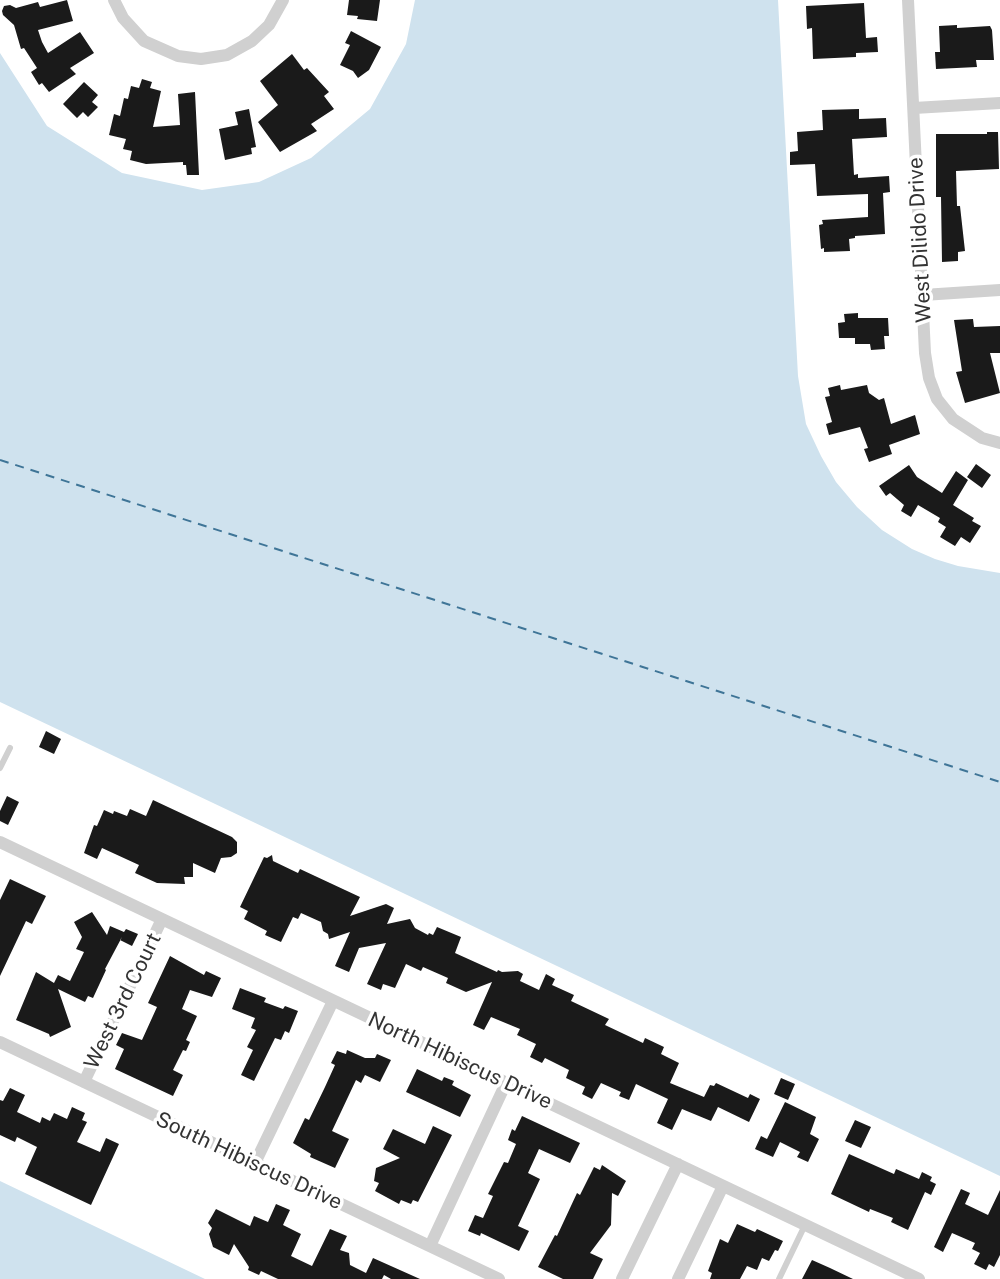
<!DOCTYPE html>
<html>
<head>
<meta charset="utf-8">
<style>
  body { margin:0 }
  canvas { display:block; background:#fff }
</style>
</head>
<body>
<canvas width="1000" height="1279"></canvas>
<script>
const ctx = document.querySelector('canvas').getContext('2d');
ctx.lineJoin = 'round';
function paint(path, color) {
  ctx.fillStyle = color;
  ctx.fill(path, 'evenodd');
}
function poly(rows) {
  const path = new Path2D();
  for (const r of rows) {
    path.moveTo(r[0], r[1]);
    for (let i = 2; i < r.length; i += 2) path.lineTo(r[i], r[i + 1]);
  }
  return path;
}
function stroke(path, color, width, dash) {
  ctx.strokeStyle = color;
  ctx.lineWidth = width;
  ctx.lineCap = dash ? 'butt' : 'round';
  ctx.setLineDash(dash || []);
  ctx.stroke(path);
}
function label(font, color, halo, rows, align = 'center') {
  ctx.font = font + ' "Public Sans",sans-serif';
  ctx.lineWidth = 7;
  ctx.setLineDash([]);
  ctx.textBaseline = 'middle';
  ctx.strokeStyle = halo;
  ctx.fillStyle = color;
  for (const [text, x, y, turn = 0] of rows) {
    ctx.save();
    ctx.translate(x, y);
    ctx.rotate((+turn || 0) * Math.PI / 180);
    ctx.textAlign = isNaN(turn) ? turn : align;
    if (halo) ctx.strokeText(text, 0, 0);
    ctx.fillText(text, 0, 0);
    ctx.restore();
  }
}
paint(poly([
  [415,0,778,0,798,376,806,424,821,456,836,482,857,507,882,530,912,549,935,559,958,566,1000,573,1000,1176,0,702,0,53,47,126,122,173,202,190,259,182,311,158,370,109,406,44],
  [0,1181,205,1279,0,1279]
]), '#cfe2ee');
stroke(poly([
  [0,460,1000,782]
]), '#3f7597', 2, [9, 7]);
paint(poly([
  [67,0,73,21,38,30,42,42,48,53,80,32,94,53,70,68,76,74,49,92,42,83,39,85,31,72,37,68,24,48,21,49,14,25,3,15,2,11,4,6,10,5,16,8,38,2,40,7],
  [349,0,380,0,377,21,357,19,358,16,347,15],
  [864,3,866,38,877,37,878,52,856,53,856,57,813,59,812,28,807,29,806,6],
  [957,25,957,28,990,26,992,30,994,60,976,60,977,67,936,69,935,52,940,52,939,26],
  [351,31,381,47,369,70,358,78,353,71,340,65,350,45,345,43],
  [292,54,304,70,307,68,329,92,324,96,334,109,311,124,317,131,280,152,258,122,278,105,260,81],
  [142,79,152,82,150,88,161,91,153,127,180,125,178,94,195,92,199,175,187,175,186,165,183,165,183,162,146,164,130,160,132,151,123,149,126,139,109,135,114,114,120,116,124,98,128,99,131,86,139,88],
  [84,82,98,95,92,102,98,107,88,117,83,112,77,118,63,104],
  [249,109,256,147,251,148,252,154,225,160,219,129,238,125,235,112],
  [859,109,859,119,886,118,887,137,852,139,854,175,858,174,858,178,889,176,890,192,883,193,885,234,855,236,855,238,849,239,850,251,824,252,824,248,821,249,819,225,823,224,822,220,868,217,868,194,817,196,815,164,790,165,790,152,798,151,797,132,823,130,822,110],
  [987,132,998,132,999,169,956,171,957,206,960,206,965,251,958,252,958,261,942,262,941,197,936,197,936,134,987,134],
  [858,313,858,318,888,318,889,336,884,336,885,349,871,350,870,344,855,344,855,338,839,338,838,323,845,322,844,314],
  [973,319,974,327,1000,326,1000,353,990,353,1000,393,965,403,956,372,962,371,954,320],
  [840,385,841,390,867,385,869,393,879,400,884,398,891,424,915,415,920,434,889,445,892,454,869,462,864,449,868,448,860,427,829,435,826,424,832,422,825,397,830,396,828,388],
  [976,464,991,475,982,488,967,477],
  [909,465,917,477,942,493,956,471,968,480,953,505,974,518,972,521,981,526,970,543,961,537,955,546,940,537,946,527,938,522,940,518,918,505,911,517,901,511,904,505,890,493,886,496,879,486],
  [46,731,61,739,54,754,39,747],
  [7,796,19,802,8,825,0,821,0,811],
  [153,800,232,837,237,842,237,853,231,857,221,858,215,873,193,863,193,877,184,877,185,884,157,883,135,873,139,865,102,848,97,859,84,853,94,825,97,826,104,810,113,814,114,811,127,816,130,809,146,816],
  [272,855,273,861,298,873,300,869,360,897,350,916,386,904,394,908,387,924,410,919,415,928,428,935,429,933,433,935,437,927,461,937,455,953,497,972,498,970,502,972,518,971,523,974,520,981,539,990,546,974,555,979,552,985,574,995,571,1001,609,1019,605,1025,643,1043,645,1038,664,1047,661,1054,679,1063,670,1083,704,1097,710,1085,714,1086,716,1083,748,1098,750,1094,760,1099,749,1122,718,1107,711,1121,682,1109,672,1130,657,1123,668,1099,636,1084,629,1100,619,1096,621,1092,601,1083,592,1099,582,1094,585,1087,566,1078,569,1070,545,1058,542,1063,530,1057,536,1044,517,1035,520,1029,491,1017,484,1030,473,1025,492,982,466,992,446,983,448,978,423,967,421,971,406,964,395,988,383,984,381,990,367,984,386,943,359,948,349,972,335,966,350,932,329,939,328,934,323,931,321,922,301,913,298,919,293,917,281,942,265,935,267,931,244,919,248,911,240,907,264,857,267,858],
  [10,879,46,896,32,924,26,921,0,976,0,900],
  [92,912,107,935,110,926,124,932,126,929,138,934,132,946,120,940,122,937,105,969,106,970,93,998,88,996,85,1002,58,989,71,1027,50,1037,49,1034,16,1020,36,972,54,983,58,975,70,981,84,952,76,949,82,937,74,922],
  [170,956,204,975,206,971,221,978,212,997,190,990,182,1009,197,1016,186,1040,190,1042,186,1051,183,1050,173,1070,183,1075,173,1096,115,1069,124,1049,116,1045,122,1033,142,1040,157,1007,148,1003],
  [240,988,266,998,264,1002,283,1009,285,1006,298,1011,289,1033,285,1031,281,1040,275,1038,254,1081,241,1075,253,1050,247,1047,256,1030,251,1028,255,1018,232,1009],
  [347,1050,365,1058,375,1058,377,1054,391,1060,380,1082,365,1075,361,1083,356,1080,332,1131,349,1139,335,1168,310,1157,311,1154,293,1143,305,1118,309,1120,325,1087,335,1065,331,1063,337,1051,346,1054],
  [417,1069,442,1081,444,1077,454,1081,452,1085,471,1095,460,1117,406,1092],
  [781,1078,795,1084,788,1100,774,1094],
  [10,1088,25,1095,17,1112,40,1123,42,1117,50,1121,54,1113,67,1119,72,1107,85,1113,82,1120,87,1122,77,1142,100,1152,106,1138,119,1144,91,1205,25,1174,37,1147,17,1137,15,1142,0,1135,0,1100,3,1101],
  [785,1102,816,1117,810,1134,819,1139,808,1162,797,1157,800,1152,780,1142,773,1157,755,1149,761,1136,767,1139],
  [522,1116,580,1143,570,1163,539,1149,528,1173,540,1179,518,1226,529,1231,519,1251,481,1233,480,1236,468,1231,475,1215,483,1218,493,1196,488,1194,504,1162,508,1163,516,1144,508,1140,512,1129,515,1131],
  [855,1120,871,1127,861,1148,845,1141],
  [433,1126,452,1135,418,1202,413,1200,411,1204,401,1200,399,1204,375,1191,379,1183,374,1181,376,1168,400,1158,383,1149,393,1129,425,1144],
  [849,1154,894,1174,896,1169,919,1179,922,1172,932,1177,930,1181,936,1184,931,1195,925,1192,908,1230,891,1222,893,1218,870,1209,869,1212,831,1194],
  [602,1165,626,1181,618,1196,612,1193,611,1225,590,1253,603,1259,593,1279,563,1279,538,1267,555,1235,557,1236,577,1193,580,1195,594,1167,600,1170],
  [961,1189,970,1193,965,1204,988,1215,1000,1190,1000,1255,994,1267,989,1264,986,1270,974,1264,980,1253,972,1249,975,1243,952,1233,943,1252,934,1247],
  [276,1204,290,1210,283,1225,301,1234,291,1256,312,1266,330,1229,347,1236,340,1250,349,1253,350,1265,366,1273,373,1258,420,1279,391,1279,384,1275,382,1279,278,1279,261,1271,259,1275,248,1270,249,1267,234,1244,229,1255,213,1247,209,1234,212,1228,208,1223,216,1209,250,1226,254,1216,268,1222],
  [737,1224,755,1232,757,1229,783,1241,778,1251,775,1250,769,1261,762,1258,757,1270,747,1266,740,1279,710,1279,712,1273,708,1271,720,1239,728,1243],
  [812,1260,830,1268,853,1279,802,1279]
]), '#1a1a1a');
stroke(poly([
  [0,768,10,748],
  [779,1279,805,1225]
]), '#d0d0d0', 6);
stroke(poly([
  [114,0,123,18,144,41,178,56,201,59,227,55,252,41,269,25,283,0],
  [908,0,925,353,929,378,937,399,953,419,982,438,1000,443],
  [914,108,1000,103],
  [923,295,1000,290],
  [0,842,919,1279],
  [0,1042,499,1279],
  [84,1082,162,919],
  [255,1163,333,1001],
  [430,1246,506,1083],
  [622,1279,678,1164],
  [678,1279,723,1186]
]), '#d0d0d0', 12);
label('21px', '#333', '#fff', [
  ["West Dilido Drive",920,240,-93],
  ["West 3rd Court",123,1001,-64],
  ["North Hibiscus Drive",460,1061,25],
  ["South Hibiscus Drive",249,1161,25]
]);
</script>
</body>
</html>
